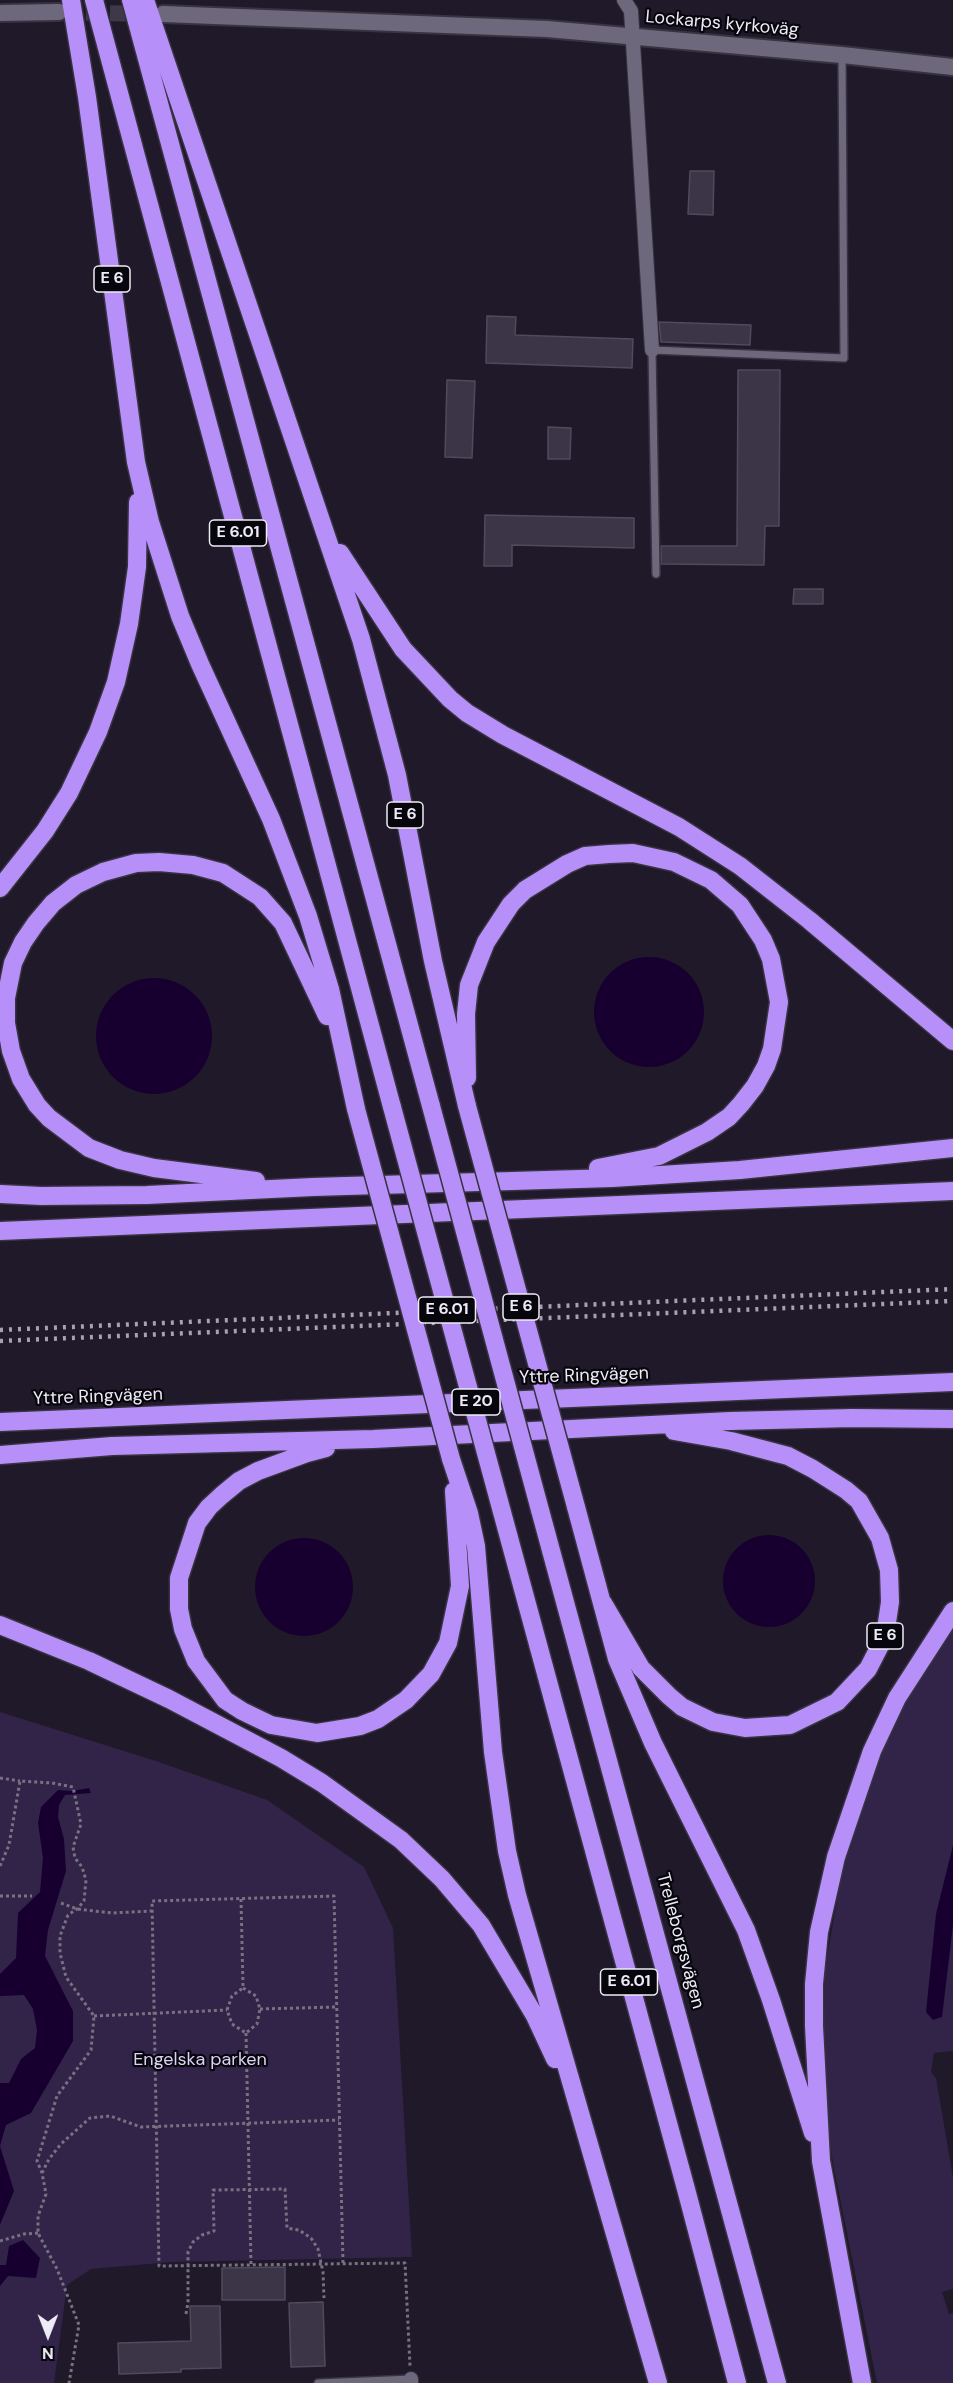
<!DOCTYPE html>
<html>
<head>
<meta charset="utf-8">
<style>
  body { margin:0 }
  #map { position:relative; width:953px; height:2383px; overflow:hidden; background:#1f192a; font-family:"DM Sans",sans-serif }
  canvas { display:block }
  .north { position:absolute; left:18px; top:2305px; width:60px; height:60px; -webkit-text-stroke:4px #08060d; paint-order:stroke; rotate:180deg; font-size:16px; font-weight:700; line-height:24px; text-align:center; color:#eeebf6 }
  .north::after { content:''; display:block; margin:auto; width:21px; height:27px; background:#eeebf6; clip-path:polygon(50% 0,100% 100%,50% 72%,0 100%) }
</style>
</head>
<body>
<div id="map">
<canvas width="953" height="2383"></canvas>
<div class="north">N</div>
</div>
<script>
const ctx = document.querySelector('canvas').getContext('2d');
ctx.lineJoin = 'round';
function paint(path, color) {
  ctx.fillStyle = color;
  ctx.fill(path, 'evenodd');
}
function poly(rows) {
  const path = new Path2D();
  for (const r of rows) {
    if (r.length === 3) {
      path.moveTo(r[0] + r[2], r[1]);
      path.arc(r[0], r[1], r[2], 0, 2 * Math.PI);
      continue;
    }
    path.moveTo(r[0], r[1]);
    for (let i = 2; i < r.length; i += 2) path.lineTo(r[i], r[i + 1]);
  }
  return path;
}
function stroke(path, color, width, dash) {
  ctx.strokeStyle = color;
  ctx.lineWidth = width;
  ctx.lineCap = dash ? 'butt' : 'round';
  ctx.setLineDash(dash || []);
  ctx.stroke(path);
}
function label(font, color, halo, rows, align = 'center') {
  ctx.font = font + ' "DM Sans",sans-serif';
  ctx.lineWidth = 4.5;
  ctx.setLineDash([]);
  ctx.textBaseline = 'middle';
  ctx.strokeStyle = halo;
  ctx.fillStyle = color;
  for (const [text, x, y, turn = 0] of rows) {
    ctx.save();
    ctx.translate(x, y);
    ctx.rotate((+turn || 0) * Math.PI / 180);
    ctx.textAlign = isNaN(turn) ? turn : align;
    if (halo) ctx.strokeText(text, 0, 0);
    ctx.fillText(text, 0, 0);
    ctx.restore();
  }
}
paint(poly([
  [953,1626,953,2051,934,2053,931,2072,936,2078,953,2178,953,2289,942,2292,949,2314,953,2313,953,2383,877,2383,833,2163,827,2122,823,2079,825,1970,845,1853,860,1806,897,1716,914,1685],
  [0,1712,159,1762,267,1800,364,1867,393,1928,412,2257,171,2262,91,2269,67,2285,54,2383,0,2383]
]), '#322449');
paint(poly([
  [649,1012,55],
  [154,1036,58],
  [769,1581,46],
  [304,1587,49],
  [89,1788,91,1793,65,1795,59,1805,58,1817,64,1839,66,1871,48,1930,45,1956,73,2011,73,2041,31,2113,6,2125,0,2146,14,2191,0,2225,0,2083,9,2083,21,2059,35,2048,37,2030,33,2009,24,1995,0,1996,0,1974,16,1958,18,1913,40,1892,43,1858,38,1823,41,1807,58,1790,72,1791],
  [953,1845,953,1925,942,2017,933,2020,926,2012,936,1914],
  [23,2240,40,2258,36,2278,8,2276,0,2286,0,2265,6,2265,9,2246]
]), '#170030');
const building = poly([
  [690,171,714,171,713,215,688,214,690,171],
  [487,316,516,317,515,335,633,339,632,368,486,363,487,316],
  [659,322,751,325,750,345,661,342,659,322],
  [738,370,780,370,779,526,765,526,764,565,661,564,661,546,737,546,738,370],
  [447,380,475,381,472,458,445,457,447,380],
  [548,427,571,428,570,459,548,459,548,427],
  [485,515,634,518,634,548,512,545,512,566,484,566,485,515],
  [794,589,823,589,823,604,793,604,794,589],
  [285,2267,285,2300,222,2300,222,2268,285,2267],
  [323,2302,325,2366,291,2367,289,2303,323,2302],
  [190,2306,220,2306,221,2368,181,2369,181,2372,119,2374,118,2343,191,2341,190,2306]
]);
paint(building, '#3b3547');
stroke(building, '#504a5d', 1.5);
stroke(poly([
  [62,12,147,14]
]), '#3e3849', 16, [16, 8]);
const service = poly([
  [656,574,652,350,844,358,842,55],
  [318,2383,411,2379]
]);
const minor = poly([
  [624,0,631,11,652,350],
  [411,2379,411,2383]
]);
const tertiary = poly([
  [0,13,59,12],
  [163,14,547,29,842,55,953,67]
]);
const motorway = poly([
  [71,0,87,97,136,462,150,522,180,616,200,664,271,819,308,916,330,989,356,1109],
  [94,0,392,1107],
  [131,0,431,1106],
  [145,0,361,639,397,775,433,961,467,1106],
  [340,553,403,649,450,699,467,713,503,735,679,827,740,866,809,920,953,1041],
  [0,888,45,831,69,793,98,732,116,682,129,624,137,567,138,502],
  [467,1078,466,1014,469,985,486,942,511,904,525,890,567,864,585,856,609,854,633,853,674,862,711,880,740,905,763,940,771,959,779,1002,772,1049,766,1066,755,1086,741,1104,729,1117,707,1132,659,1156,598,1168],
  [256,1181,154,1168,120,1160,89,1148,49,1118,37,1105,21,1079,11,1051,6,1023,6,998,13,963,23,942,36,923,53,903,76,885,103,872,136,863,159,862,193,865,223,873,260,897,283,923,327,1016],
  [0,1194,41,1196,147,1195,313,1187,612,1178,740,1170,953,1148],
  [0,1231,953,1191],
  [0,1422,953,1382],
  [326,1448,307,1453,258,1471,239,1481,222,1495,209,1507,197,1523,179,1578,179,1609,183,1629,196,1661,225,1700,242,1711,271,1725,317,1733,360,1726,378,1719,406,1700,431,1674,448,1643,460,1586,454,1491],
  [0,1455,112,1446,373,1439,730,1421,852,1418,953,1419],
  [451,1459,469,1513,476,1546,493,1752,507,1851,517,1895,658,2383],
  [576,1507,617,1659,653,1743,746,1930,771,2000,813,2133],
  [540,1510,777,2383],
  [502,1512,686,2189,737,2383],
  [603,1603,641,1668,669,1696,682,1707,713,1722,745,1728,790,1725,837,1702,868,1669,885,1636,890,1602,889,1570,880,1538,859,1501,846,1490,813,1469,788,1456,731,1441,674,1431],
  [0,1625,89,1661,169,1699,281,1758,322,1783,401,1840,442,1879,481,1925,535,2016,555,2059],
  [862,2383,821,2161,814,2026,814,1984,819,1932,836,1857,872,1751,897,1698,953,1611]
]);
stroke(service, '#373340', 10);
stroke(minor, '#373340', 16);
stroke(tertiary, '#373340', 20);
stroke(motorway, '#373340', 21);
stroke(poly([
  [0,1778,20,1781],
  [0,1866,9,1845,20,1781,52,1783,73,1787,81,1824,73,1847,75,1858,82,1867,86,1880,84,1901,77,1909,68,1915,60,1936,60,1953,66,1977,94,2016,91,2050,57,2096,37,2161,42,2173,46,2194,38,2216,38,2233,57,2269,79,2325,69,2383],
  [0,1896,32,1896],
  [241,1899,243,1987],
  [61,1903,77,1909,112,1913,152,1911],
  [243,1988,256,1996,260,2009,257,2024,246,2033,232,2024,227,2010,232,1996,243,1988],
  [260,2009,336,2007],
  [94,2016,227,2010],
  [246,2033,251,2264],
  [42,2173,49,2159,61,2144,90,2118,110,2116,141,2127,339,2120],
  [0,2241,24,2234,38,2233],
  [343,2263,334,1896,152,1901,159,2266,405,2263,410,2366],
  [186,2314,188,2302,188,2252,193,2242,202,2235,214,2231,213,2190,285,2189,287,2228,299,2230,311,2238,318,2249,323,2272,324,2298]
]), '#767280', 3, [3, 3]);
stroke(service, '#6e687c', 7);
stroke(minor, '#6e687c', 14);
stroke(tertiary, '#6e687c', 16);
stroke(motorway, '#b78ff9', 18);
stroke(poly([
  [0,1330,953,1289],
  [0,1341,953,1301]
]), '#a6a2af', 4.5, [3, 6]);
const motorwayBridge = poly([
  [431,1106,540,1510],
  [467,1106,576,1507],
  [392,1107,502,1512],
  [356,1109,451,1459]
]);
stroke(motorwayBridge, '#373340', 21, []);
stroke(motorwayBridge, '#b78ff9', 18);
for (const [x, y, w] of [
  [112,279,36],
  [238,533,57],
  [405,815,36],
  [521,1307,36],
  [447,1310,57],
  [476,1402,48],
  [885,1636,36],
  [629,1982,57]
]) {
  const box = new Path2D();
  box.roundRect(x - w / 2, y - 13, w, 26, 4.5);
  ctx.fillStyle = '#08060d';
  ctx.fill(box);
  stroke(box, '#eeebf6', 1.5);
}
label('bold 16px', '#eeebf6', null, [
  ["E 6",112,279],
  ["E 6.01",238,533],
  ["E 6",405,815],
  ["E 6",521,1307],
  ["E 6.01",447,1310],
  ["E 20",476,1402],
  ["E 6",885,1636],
  ["E 6.01",629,1982]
]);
label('18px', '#eeebf6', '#08060d', [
  ["Lockarps kyrkoväg",722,24,5],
  ["Yttre Ringvägen",584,1376,-2],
  ["Yttre Ringvägen",98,1397,-2],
  ["Trelleborgsvägen",680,1941,75]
]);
label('18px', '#ddd2f5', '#08060d', [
  ["Engelska parken",200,2060]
]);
</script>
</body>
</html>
